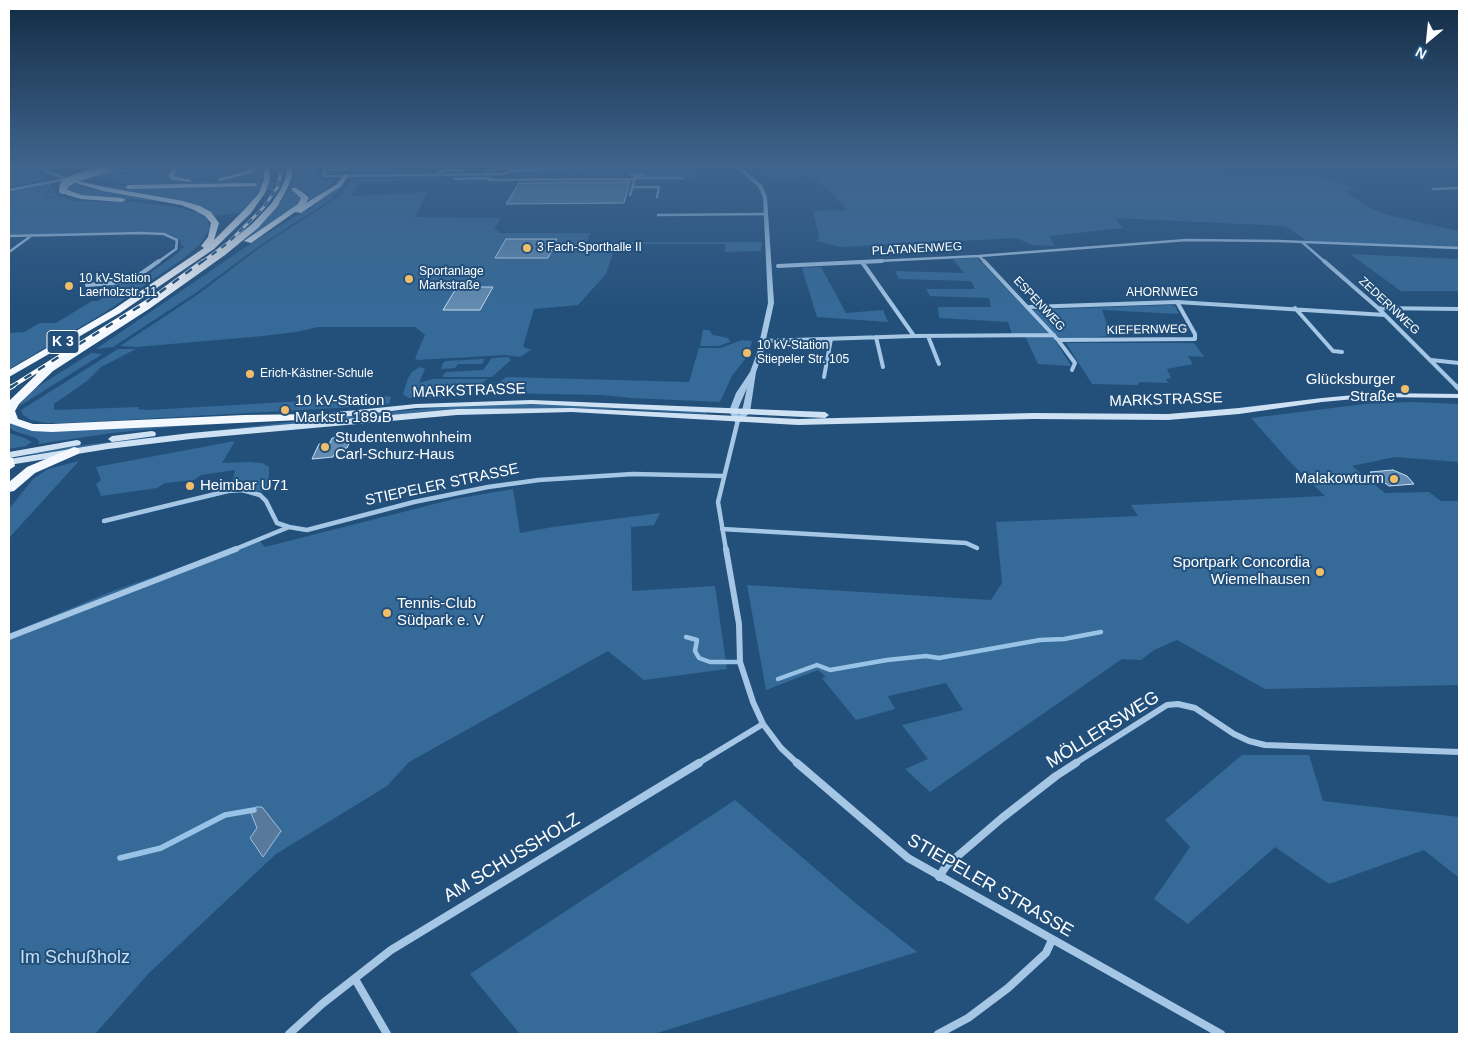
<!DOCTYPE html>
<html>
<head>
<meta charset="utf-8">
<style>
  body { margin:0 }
  #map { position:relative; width:1468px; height:1043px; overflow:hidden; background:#23507b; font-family:Helvetica,sans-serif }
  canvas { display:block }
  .frame { position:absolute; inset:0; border:10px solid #fff; pointer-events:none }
  .north { position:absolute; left:1403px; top:15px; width:50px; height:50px; -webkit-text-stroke:4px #23507b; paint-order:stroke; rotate:208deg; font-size:14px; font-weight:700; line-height:20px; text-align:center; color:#fff }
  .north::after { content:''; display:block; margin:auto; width:18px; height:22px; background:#fff; clip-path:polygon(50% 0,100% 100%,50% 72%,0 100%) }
</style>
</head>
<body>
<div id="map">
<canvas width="1468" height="1043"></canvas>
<div class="frame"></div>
<div class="north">N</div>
</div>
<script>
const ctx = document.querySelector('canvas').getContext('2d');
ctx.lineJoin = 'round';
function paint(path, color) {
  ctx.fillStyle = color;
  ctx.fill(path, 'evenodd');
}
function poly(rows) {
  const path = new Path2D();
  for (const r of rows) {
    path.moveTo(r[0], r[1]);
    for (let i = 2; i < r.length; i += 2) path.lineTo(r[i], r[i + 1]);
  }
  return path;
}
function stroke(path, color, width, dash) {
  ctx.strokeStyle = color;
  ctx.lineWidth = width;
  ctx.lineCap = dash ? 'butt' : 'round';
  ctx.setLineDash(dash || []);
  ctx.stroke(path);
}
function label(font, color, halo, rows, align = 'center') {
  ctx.font = font + ' Helvetica,sans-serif';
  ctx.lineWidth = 4;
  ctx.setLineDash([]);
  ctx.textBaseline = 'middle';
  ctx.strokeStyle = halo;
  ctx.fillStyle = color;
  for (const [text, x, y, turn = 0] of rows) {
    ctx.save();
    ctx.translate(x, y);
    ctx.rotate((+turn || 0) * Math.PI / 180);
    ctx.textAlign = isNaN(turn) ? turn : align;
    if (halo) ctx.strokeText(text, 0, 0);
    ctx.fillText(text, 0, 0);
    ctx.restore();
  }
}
paint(poly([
  [9,166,19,166,47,178,9,188],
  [164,166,176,166,165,173,165,177,185,182,234,178,262,168,263,172,259,183,157,186,125,184,89,178],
  [184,166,255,166,250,170,233,176,215,179,184,179,173,175,176,169],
  [296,166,311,166,315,170,318,178,332,181,330,186,309,201,310,196,306,192,292,187],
  [355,166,357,166,354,169,358,166,425,166,423,168,449,168,409,174,352,174],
  [633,166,667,166,640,169,664,169,652,175,657,175,676,166,732,166,736,169,694,169,693,177,683,177,680,174,680,177,643,177,644,175,632,175,631,176,583,177,578,177,585,174,578,173,577,177,547,177,546,175,541,177,505,177,517,173,559,171,561,173,562,171],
  [774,166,1209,166,1236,177,1320,176,1355,189,1344,191,1365,205,1383,214,1459,231,1459,247,1309,242,1285,226,1115,218,1123,228,1049,236,1055,246,1031,245,1017,238,841,247,817,241,819,237,813,211,847,210,827,188,809,175,778,180,754,171],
  [434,177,433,179,359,183,352,196,427,192,415,217,501,218,494,230,499,231,499,233,590,233,587,242,762,242,761,251,725,252,725,244,616,244,606,274,578,305,534,309,523,347,531,350,520,357,505,355,417,360,415,358,425,335,415,327,318,327,296,332,263,336,137,347,120,346,200,293,262,246,320,209,340,195,352,179],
  [78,180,105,185,134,187,259,185,257,190,259,190,243,212,214,216,203,209,74,181],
  [344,181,346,181,341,189,330,200,259,246,197,292,113,347,96,349,259,238,303,212,316,207,310,208,332,193],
  [52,183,53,184,43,196,62,200,45,195,55,186,54,192,60,196,72,200,69,201,136,202,177,207,199,213,207,219,210,228,202,242,187,256,104,313,9,369,9,333,24,332,40,323,56,323,92,301,98,301,116,288,110,287,114,284,131,281,137,282,174,256,185,246,181,245,181,241,172,235,154,232,9,235,9,192],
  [70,183,96,190,159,201,82,197,67,190],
  [290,189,301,196,302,201,240,244,266,220],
  [1350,254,1459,259,1459,291,1401,291],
  [977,258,1028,310,1169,305,1175,306,1179,314,1102,310,1111,336,1055,340,1071,366,1038,364,1024,334,1012,334,1008,322,939,318,938,307,991,307,989,298,930,296,926,289,975,289,971,281,899,279,895,271,964,273,953,259],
  [821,267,846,313,883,310,888,322,817,317,802,268],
  [703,330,709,330,713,335,728,338,730,342,719,346,700,346],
  [742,340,752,341,749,352,745,351,744,354,748,355,732,376,720,402,631,398,602,395,494,393,491,389,506,377,689,382,699,348,721,348],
  [1066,343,1194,343,1204,357,1188,356,1193,364,1167,369,1171,378,1166,379,1168,383,1140,382,1137,385,1092,384],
  [118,349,136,349,101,367,87,381,54,404,54,410,139,407,138,409,148,410,321,400,361,401,364,397,386,396,391,397,389,404,337,408,69,423,46,423,31,420,23,415,21,410],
  [91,353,101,354,101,355,18,407,31,391],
  [508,357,511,360,492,377,443,377,443,375,446,372,483,370,492,358],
  [484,359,483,363,481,364,458,364,455,368,441,369,443,363,446,361],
  [421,367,425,369,419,383,433,379,487,379,477,388,474,388,476,385,466,385,464,389,457,389,444,397,409,398,403,394,408,378,413,371],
  [1409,402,1459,404,1459,462,1395,457,1352,466,1385,493,1429,492,1441,501,1459,501,1459,685,1265,689,1177,640,1154,650,1141,660,1122,659,930,792,905,769,928,759,902,725,963,710,946,683,888,696,895,709,856,720,822,678,826,677,818,670,766,690,747,585,991,600,1002,583,996,522,1138,516,1131,505,1325,496,1290,462,1251,418,1365,404],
  [526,404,706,412,706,414,617,409,524,408,432,411,155,438,30,455,31,453,91,444,364,414,472,405],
  [241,420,112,433,38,444,39,441,36,438,14,431,9,427,9,421,18,426,30,429],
  [9,433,24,438,32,442,26,446,9,449],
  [235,441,222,463,250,462,262,463,269,467,269,492,231,488,235,470,201,475,194,480,165,483,157,488,101,496,96,484,101,480,96,467],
  [79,461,9,538,9,509,33,479,48,469],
  [513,489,520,533,553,527,660,513,654,525,631,527,632,591,715,586,727,669,644,680,608,651,409,762,387,786,276,854,149,973,95,1034,9,1034,9,634,110,592,259,540,265,547,454,499],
  [1242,755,1309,755,1323,801,1459,817,1459,878,1424,850,1329,884,1275,847,1188,924,1154,899,1190,847,1165,820],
  [735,800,859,906,917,952,654,1034,520,1034,470,974]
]), '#366a98');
const water = poly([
  [256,807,262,807,281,831,263,857,250,838,257,828,251,813,256,807]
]);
paint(water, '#587999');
stroke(water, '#99c3e6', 1);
stroke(poly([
  [686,637,697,640,695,651,699,658,710,662,740,662],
  [778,679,817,665,830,670,887,660,926,656,939,658,1040,640,1064,639,1101,632]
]), '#99c3e6', 4.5);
stroke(poly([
  [120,858,161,848,225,815,254,810]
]), '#99c3e6', 5.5);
const building = poly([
  [630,182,624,203,506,204,519,183,630,182],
  [506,239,557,239,548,258,495,258,506,239],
  [457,287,493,287,480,310,443,310,457,287],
  [352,437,347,448,336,449,333,457,312,459,319,444,330,443,332,438,352,437],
  [1393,470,1407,476,1414,484,1389,486,1370,472,1393,470]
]);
paint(building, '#648cb1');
stroke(building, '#c8e0f4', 1);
stroke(poly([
  [254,185,294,189]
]), '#446a8f', 8, [8, 4]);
stroke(poly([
  [631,175,644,175],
  [635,178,682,178],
  [455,179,491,178],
  [489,180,635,179],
  [633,187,659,187,657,197],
  [630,195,636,175]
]), '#a5c7e5', 2.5);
stroke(poly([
  [75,168,83,166],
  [329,169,340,170,351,166],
  [485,171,505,168,514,171],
  [436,174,445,170,464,171],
  [345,176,501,174,514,171,617,166],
  [1433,189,1459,188],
  [9,190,67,179],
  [658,215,766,214],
  [9,236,142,233,164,234,177,240,176,249,158,262],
  [1302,242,1325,262],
  [9,252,31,236],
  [979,256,985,262],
  [857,262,979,256,1187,240,1278,241,1459,248]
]), '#a5c7e5', 2.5);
stroke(poly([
  [984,261,1058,340,1075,363,1072,370],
  [1324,261,1378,308,1457,387],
  [862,262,914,336],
  [778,266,882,261],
  [87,285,113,283,135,278,159,261],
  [1029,307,1177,302,1385,315],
  [1295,308,1333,351,1342,352],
  [1378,308,1459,309],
  [928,336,939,364],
  [876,337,883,367],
  [1058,340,1195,339,1195,334,1177,302],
  [763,341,914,336,1054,335],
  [1431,360,1459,363],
  [824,377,831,339]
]), '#a5c7e5', 4);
stroke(poly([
  [1456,386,1459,389],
  [104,521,228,491,242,490,260,495,266,501,277,523,289,527],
  [722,529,966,543,977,548],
  [233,550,289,527,307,530,414,502,488,487,539,480,633,474,724,476],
  [726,550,718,502,738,420]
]), '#a5c7e5', 4.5);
stroke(poly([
  [726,549,739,624,740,662,753,702,763,724,781,748,798,764],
  [9,637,236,549],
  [697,764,763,724],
  [1074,764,1167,705,1178,704,1195,708,1234,734,1249,741,1265,745,1459,752]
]), '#a5c7e5', 6);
stroke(poly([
  [797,763,908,858,1221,1034],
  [939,877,946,866,1002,818,1056,776,1076,763],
  [355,979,387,1034],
  [289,1034,322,1004,391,950,699,763],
  [938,1034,968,1018,1008,988,1046,953,1052,940]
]), '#a5c7e5', 8);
paint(poly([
  [151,166,160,166,90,177,88,176,151,166],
  [735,166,739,166,762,185,767,197,774,303,763,353,756,372,750,412,741,422,735,422,729,411,736,393,750,372,757,353,768,303,763,197,758,187,735,166],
  [747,388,742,411,739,415,737,411,747,388],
  [42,167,44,167,49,171,67,178,75,177,77,178,65,180,47,173,42,169,42,167],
  [325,167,327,168,326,175,345,175,347,176,345,177,324,177,322,175,323,168,325,167]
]), '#a5c7e5');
paint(poly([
  [1376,393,1459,394,1459,398,1376,397,1322,402,1239,414,1168,420,1033,419,798,425,572,412,457,415,191,439,108,449,9,465,9,459,108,443,191,433,457,409,572,408,798,419,1033,413,1168,414,1239,408,1322,398,1376,393],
  [531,400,825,412,829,415,825,418,531,404,416,408,318,420,314,417,318,414,416,404,531,400],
  [152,431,155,432,156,434,155,436,112,442,108,439,112,436,152,431],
  [77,440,80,441,81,443,80,445,9,458,9,452,77,440]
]), '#cfe2f4');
paint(poly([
  [177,166,185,166,176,170,174,175,177,177,191,180,191,182,173,180,168,176,172,168,177,166],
  [255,166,262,166,251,173,220,181,217,179,247,171,255,166],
  [263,166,269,166,270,179,265,193,251,213,214,249,120,313,9,377,9,370,114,309,204,248,201,246,208,237,211,223,205,216,194,210,181,205,103,191,65,180,65,178,104,187,183,201,200,206,211,212,219,223,214,240,245,209,259,193,264,179,263,166],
  [287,166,293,166,292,177,287,189,277,207,258,228,225,255,149,309,53,371,19,404,15,411,18,419,33,424,52,424,244,415,316,414,322,417,320,419,52,432,32,431,9,423,9,401,36,375,37,372,143,305,219,251,252,224,271,204,281,189,286,177,287,166],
  [345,174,348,176,341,186,301,213,295,212,251,243,244,241,298,204,301,198,292,190,292,188,296,188,305,194,309,198,306,203,337,184,345,174],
  [254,183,257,185,256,186,128,189,125,187,128,185,254,183],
  [63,188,81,195,122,198,126,200,122,202,81,199,67,195,60,190,63,188],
  [74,447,78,448,80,451,78,454,35,473,14,491,9,492,9,482,27,467,74,447],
  [9,457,13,458,15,466,9,470,9,457]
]), '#f2f8fe');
const railFar2 = poly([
  [202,262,228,243,263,208,277,188,283,166]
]);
const railFar1 = poly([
  [11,387,148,301,203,261]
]);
const rail = poly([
  [9,388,13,386]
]);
stroke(railFar2, '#fff', 3);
stroke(railFar1, '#fff', 4);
stroke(rail, '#fff', 5);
stroke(railFar2, '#23507b', 2, [6]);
stroke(railFar1, '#23507b', 2.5, [8]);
stroke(rail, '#23507b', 3, [10]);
stroke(poly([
  [63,190,64,185,73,179,113,166]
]), '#f2f8fe', 8);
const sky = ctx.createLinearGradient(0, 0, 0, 312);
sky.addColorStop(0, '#132c44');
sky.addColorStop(0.53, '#3f648d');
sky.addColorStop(1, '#3f648d00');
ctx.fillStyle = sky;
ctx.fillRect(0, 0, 1468, 312);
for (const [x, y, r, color] of [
  [527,248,5,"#f0be68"],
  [409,279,5,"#f0be68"],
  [69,286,5,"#f0be68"],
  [747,353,5,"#f0be68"],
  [250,374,5,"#f0be68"],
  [1405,389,5,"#f0be68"],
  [285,410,5,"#f0be68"],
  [325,447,5,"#f0be68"],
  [1394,479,5,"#f0be68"],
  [190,486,5,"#f0be68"],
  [1320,572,5,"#f0be68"],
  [387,613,5,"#f0be68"]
]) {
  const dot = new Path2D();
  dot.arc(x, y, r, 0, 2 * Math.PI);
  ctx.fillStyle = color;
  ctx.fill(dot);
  stroke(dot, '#23507b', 2);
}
label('12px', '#fff', '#23507b', [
  ["3 Fach-Sporthalle II",537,248],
  ["Sportanlage",419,272],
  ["Markstraße",419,286],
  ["10 kV-Station",79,279],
  ["Laerholzstr. 11",79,293],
  ["10 kV-Station",757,346],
  ["Stiepeler Str. 105",757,360],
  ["Erich-Kästner-Schule",260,374]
], 'left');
label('12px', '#fff', '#23507b', [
  ["PLATANENWEG",917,249,-3],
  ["AHORNWEG",1162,293],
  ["ESPENWEG",1039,304,47],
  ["ZEDERNWEG",1389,306,43],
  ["KIEFERNWEG",1147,330,-1]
]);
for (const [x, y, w] of [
  [63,342,32]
]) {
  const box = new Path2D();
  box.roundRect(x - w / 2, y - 11.5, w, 23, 4);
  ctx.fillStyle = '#23507b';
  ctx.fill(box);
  stroke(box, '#fff', 1);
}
label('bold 14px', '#fff', null, [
  ["K 3",63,342]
]);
label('15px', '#fff', '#23507b', [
  ["Glücksburger",1395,380,"right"],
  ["Straße",1395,397,"right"],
  ["10 kV-Station",295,401],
  ["Markstr. 189 B",295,418],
  ["Studentenwohnheim",335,438],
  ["Carl-Schurz-Haus",335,455],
  ["Malakowturm",1384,479,"right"],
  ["Heimbar U71",200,486],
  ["Sportpark Concordia",1310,563,"right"],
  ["Wiemelhausen",1310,580,"right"],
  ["Tennis-Club",397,604],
  ["Südpark e. V",397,621]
], 'left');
label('15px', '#fff', '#23507b', [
  ["MARKSTRASSE",469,391,-2],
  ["MARKSTRASSE",1166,400,-2],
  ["STIEPELER STRASSE",442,485,-12]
]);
label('18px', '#fff', '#23507b', [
  ["MÖLLERSWEG",1103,730,-32],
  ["AM SCHUSSHOLZ",512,858,-31],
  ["STIEPELER STRASSE",990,886,30]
]);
label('18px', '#c8e0f4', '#23507b', [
  ["Im Schußholz",75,958]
]);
</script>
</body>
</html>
